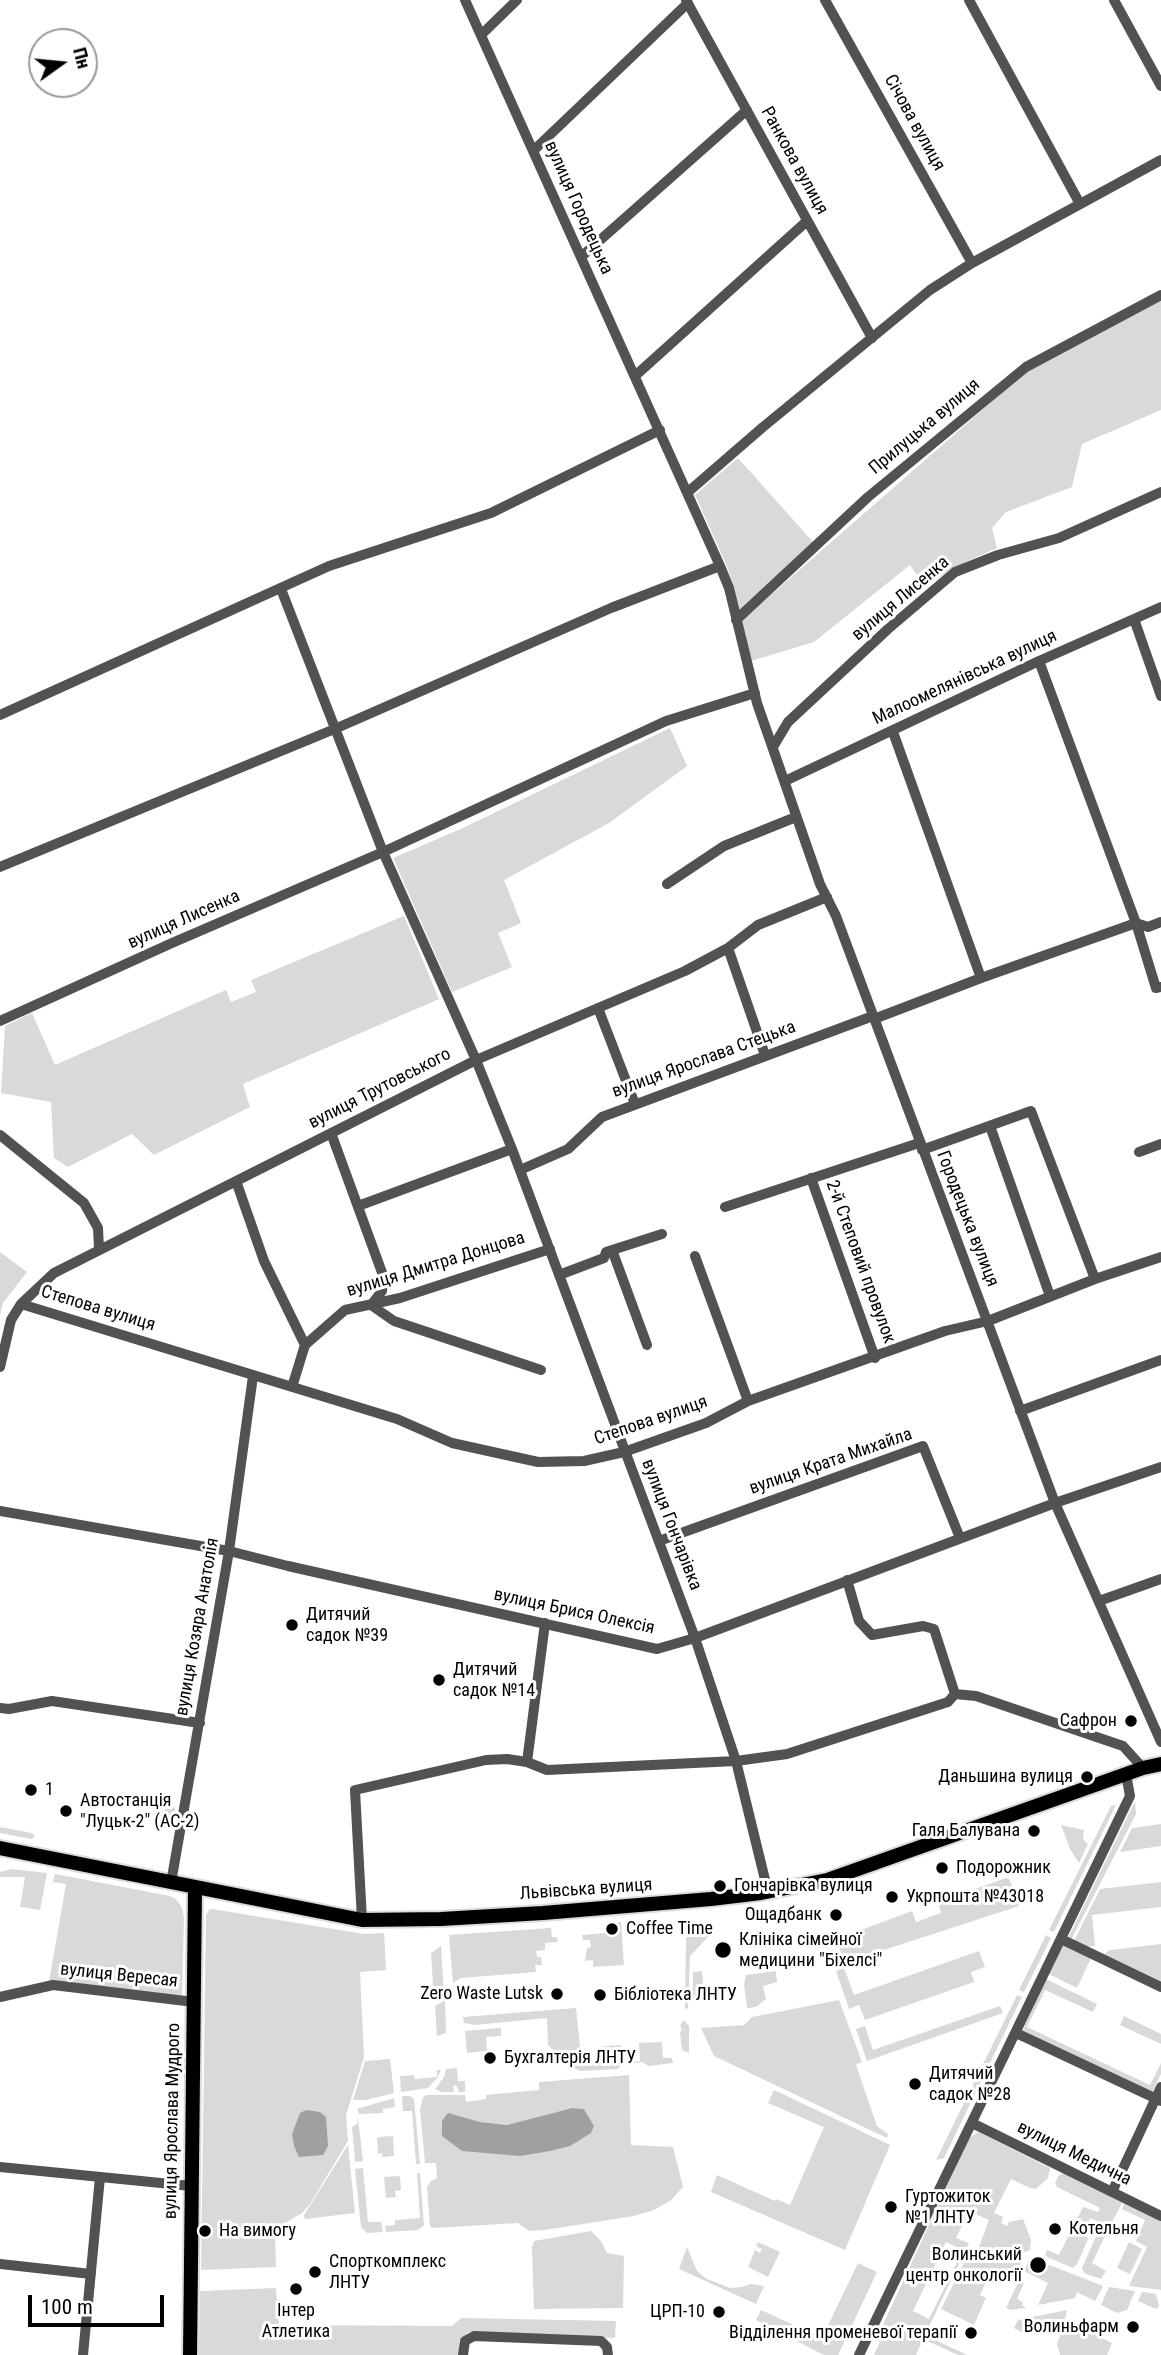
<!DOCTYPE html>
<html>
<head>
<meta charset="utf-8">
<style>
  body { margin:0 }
  #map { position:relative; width:1161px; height:2355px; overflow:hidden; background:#fff; font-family:"Roboto Condensed",sans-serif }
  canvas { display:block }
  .north { position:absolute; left:28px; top:28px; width:70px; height:70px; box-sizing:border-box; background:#fff; border:2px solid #999; border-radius:50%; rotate:75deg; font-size:19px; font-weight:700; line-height:28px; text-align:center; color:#000 }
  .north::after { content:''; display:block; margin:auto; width:24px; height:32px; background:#000; clip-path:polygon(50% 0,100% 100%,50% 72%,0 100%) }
  .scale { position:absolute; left:28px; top:2295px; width:136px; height:32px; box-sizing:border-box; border:4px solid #000; border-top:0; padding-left:9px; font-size:21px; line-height:24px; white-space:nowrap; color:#000; -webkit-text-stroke:5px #fff; paint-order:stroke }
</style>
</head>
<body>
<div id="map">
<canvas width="1161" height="2355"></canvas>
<div class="north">Пн</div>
<div class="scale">100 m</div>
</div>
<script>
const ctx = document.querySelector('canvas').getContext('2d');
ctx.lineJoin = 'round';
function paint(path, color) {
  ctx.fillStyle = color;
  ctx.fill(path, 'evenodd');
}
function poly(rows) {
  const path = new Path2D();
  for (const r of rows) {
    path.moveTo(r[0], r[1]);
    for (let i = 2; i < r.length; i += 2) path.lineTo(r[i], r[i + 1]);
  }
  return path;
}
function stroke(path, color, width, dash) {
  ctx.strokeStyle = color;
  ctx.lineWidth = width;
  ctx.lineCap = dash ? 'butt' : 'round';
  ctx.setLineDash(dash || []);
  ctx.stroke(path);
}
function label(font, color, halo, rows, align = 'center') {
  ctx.font = font + ' "Roboto Condensed",sans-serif';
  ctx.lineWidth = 6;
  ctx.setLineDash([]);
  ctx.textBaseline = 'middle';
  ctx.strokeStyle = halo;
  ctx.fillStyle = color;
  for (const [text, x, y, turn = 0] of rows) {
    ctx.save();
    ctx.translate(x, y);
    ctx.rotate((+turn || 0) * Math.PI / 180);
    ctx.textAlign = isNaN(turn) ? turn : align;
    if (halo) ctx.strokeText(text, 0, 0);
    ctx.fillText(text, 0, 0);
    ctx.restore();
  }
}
paint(poly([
  [1161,300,1161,410,1082,444,1072,487,1006,512,992,528,997,548,954,567,926,587,910,565,814,642,751,661,741,621,1028,370],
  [738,458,813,542,739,612,734,587,726,564,695,495],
  [670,728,687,766,609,823,504,880,521,923,498,933,512,967,452,992,393,858,463,828],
  [404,916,439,999,243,1084,250,1107,154,1155,132,1134,68,1167,54,1158,51,1102,1,1093,5,1026,32,1013,55,1065,226,990,231,1002,256,992,251,980],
  [0,1252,27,1272,3,1303,0,1315],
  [166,1801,175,1808,176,1818,172,1825,162,1830],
  [1135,1801,1136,1814,1071,1940,1068,1938],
  [1116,1805,1054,1932,1049,1930,1111,1806],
  [1161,1824,1161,1846,1120,1852,1132,1828],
  [1061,1825,1084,1830,1083,1839,1088,1844,1079,1863,1070,1849],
  [0,1827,32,1833,35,1837,31,1839,0,1833],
  [12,1869,47,1873,40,1910,20,1907,25,1877,0,1877,0,1872],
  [55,1874,170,1896,177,1900,182,1908,184,1917,182,1997,49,1982,66,1884,53,1882],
  [1006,1878,1010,1880,1019,1906,844,1963,837,1939,912,1911,916,1922,941,1913,938,1902],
  [1161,1882,1161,1907,1092,1915,1095,1946,1086,1947,1074,1941,1100,1889],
  [212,1909,364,1934,384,1933,386,1970,360,1972,364,2057,346,2115,348,2141,310,2204,302,2213,279,2227,275,2235,276,2267,201,2270,206,1915,209,1910],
  [618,1922,621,1922,624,1965,593,1967,593,1960,585,1961,587,1948,591,1947,590,1940,583,1940,582,1935,617,1932,618,1931],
  [551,1928,552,1937,557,1937,558,1942,545,1943,545,1950,536,1951,537,1957,541,1957,542,1965,535,1965,536,1972,461,1978,453,1983,449,1935],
  [710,1935,690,1956,688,2008,685,2009,686,1937],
  [1046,1935,1051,1938,1024,1992,1019,1990],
  [1161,1944,1161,1981,1104,1954,1110,1950],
  [1063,1945,1091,1958,1077,1988,1049,1974],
  [441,1946,444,1995,434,2000,431,1953],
  [979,1951,985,1967,971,1972,974,1982,865,2020,859,2005,849,2009,836,1971,844,1968,854,1995],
  [702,1971,704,1998,693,1999,693,1972],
  [776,1971,777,1982,763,1986,766,1999,756,2007,747,2008,744,1984,746,1975],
  [1046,1979,1097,2004,1093,2012,1045,1990,1027,2027,1150,2085,1161,2063,1161,2074,1152,2093,1022,2032],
  [1017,1995,1022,1997,944,2158,936,2160],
  [445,2000,446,2033,437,2036,435,2006],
  [839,2000,862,2062,856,2065,877,2126,888,2134,887,2138,714,2056,701,2028,744,2025,752,2017],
  [1000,2006,1003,2013,867,2061,856,2029,865,2026,873,2050],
  [576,2008,582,2065,598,2064,597,2047,621,2045,623,2062,640,2061,639,2043,662,2042,663,2058,672,2058,673,2063,648,2066,643,2062,621,2064,618,2069,580,2071,571,2066,548,2045,547,2018,475,2025,464,2023,463,2017],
  [1124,2016,1161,2034,1161,2044,1120,2025],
  [684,2020,689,2026,689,2053,682,2050,680,2032,682,2030,680,2025],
  [501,2028,501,2036,486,2037,487,2051,467,2053,465,2031],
  [390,2059,394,2093,366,2100,353,2100,365,2061],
  [457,2068,458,2081,465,2081,465,2092,459,2092,456,2085,453,2086,454,2092,441,2092,435,2089,444,2077,446,2069],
  [437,2070,441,2070,437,2078,428,2088,401,2092,400,2076,414,2075,415,2079,437,2077],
  [629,2075,631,2145,673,2147,683,2187,671,2200,654,2210,634,2216,545,2230,529,2231,518,2223,432,2228,430,2226,427,2187,431,2181,437,2178,436,2163,425,2163,420,2109,423,2097,427,2095,465,2095,466,2102,486,2099,486,2095,539,2090,539,2082],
  [572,2108,584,2109,594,2126,463,2151,442,2136,448,2114,480,2122,507,2125],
  [774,2090,890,2145,845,2250,711,2192,717,2175,775,2201,776,2199,790,2205,824,2127,768,2103],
  [402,2096,410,2096,414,2099,420,2164,416,2164,412,2111,403,2111],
  [394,2098,395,2107,383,2109,383,2113,359,2114,357,2109],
  [358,2118,363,2161,355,2162,352,2127,357,2124],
  [978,2132,1050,2168,1048,2178,1036,2189,1030,2188,1011,2179,994,2213,1003,2217,1001,2223,1007,2226,1009,2222,1023,2219,1031,2240,1030,2250,1025,2252,979,2247,989,2220,969,2211,956,2238,969,2243,925,2335,967,2355,958,2355,923,2339,916,2355,874,2355,880,2342,876,2340,969,2138],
  [946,2242,963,2250,929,2319,913,2311],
  [393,2136,394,2156,382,2157,382,2153,378,2154,377,2139,379,2137],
  [348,2145,355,2213,305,2219,304,2215],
  [363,2168,368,2222,381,2222,383,2232,367,2233,361,2227,355,2169],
  [417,2173,420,2173,424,2225,418,2230,386,2232,385,2226,395,2225,395,2220,420,2218],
  [1065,2173,1123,2201,1107,2232,1104,2229,1105,2224,1090,2218,1084,2232,1088,2239,1077,2264,1073,2268,1049,2258,1045,2255,1047,2250,1059,2255,1083,2207,1098,2212,1100,2208,1057,2187,1055,2183,1059,2175],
  [400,2176,401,2190,395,2191,396,2197,386,2198,384,2177],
  [1125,2202,1161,2219,1161,2290,1129,2286,1147,2247,1136,2241,1145,2220,1122,2209],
  [591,2231,601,2241,607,2253,624,2256,623,2308,534,2309,532,2248,534,2241],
  [1097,2234,1105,2236,1092,2263,1106,2271,1101,2279,1084,2273,1082,2268],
  [758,2242,780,2252,768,2277,748,2267,755,2250,760,2253,762,2249,756,2246],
  [1129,2242,1142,2249,1130,2274,1117,2268],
  [687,2247,697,2271,707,2279,730,2288,742,2287,751,2284,764,2286,756,2304,679,2269],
  [969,2253,1024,2257,1012,2283,990,2274,980,2295,986,2298,974,2325,941,2309],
  [1034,2259,1103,2286,1095,2301,1077,2292,1075,2298,1038,2305,1048,2283,1024,2271,1029,2260],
  [858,2263,877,2272,838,2355,824,2355,756,2320,761,2310,822,2338],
  [1019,2281,1024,2283,1017,2299,1023,2302,1022,2305,1027,2309,1024,2308,1011,2310,1006,2308],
  [1109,2287,1135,2291,1127,2310,1117,2313,1101,2305],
  [276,2288,279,2325,452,2326,461,2318,616,2321,615,2338,469,2332,459,2341,459,2355,199,2355,200,2291],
  [1142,2292,1156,2294,1159,2306,1156,2309,1138,2301],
  [1067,2310,1065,2320,1112,2343,1107,2355,1060,2355,1057,2344,1061,2333,1035,2321,1028,2335,1014,2328,1018,2320]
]), '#d9d9d9');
paint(poly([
  [572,2108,584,2109,594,2126,591,2133,570,2146,550,2151,520,2156,462,2151,442,2136,442,2121,448,2113,480,2122,507,2125],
  [306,2110,320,2112,326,2117,328,2146,323,2155,299,2157,294,2146,292,2134,300,2113]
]), '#a0a0a0');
const major = poly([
  [0,1848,362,1920,441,1919,543,1913,711,1899,761,1893,827,1880,1143,1768,1161,1764],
  [190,2355,195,1888]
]);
stroke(major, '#dbdbdb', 18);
stroke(poly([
  [465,0,720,566,729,588,757,703,820,884,836,916,1055,1503,1161,1742],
  [686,0,872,338],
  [825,0,972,263],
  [969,0,1080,204],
  [1114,0,1161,86],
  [481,35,517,0],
  [533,151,688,3],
  [581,257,747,110],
  [635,376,807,221],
  [688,492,763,427,930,290,972,263,1161,160],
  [281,589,383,852,476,1060,512,1149,695,1638,736,1761,768,1892],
  [1134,619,1161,696],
  [736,620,868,497,1026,367,1161,295],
  [1039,661,1136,923,1156,988,1161,987],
  [0,715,329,566,491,513,660,430],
  [893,732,981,978],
  [773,747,788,722,888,629,955,572,998,555,1059,538,1161,492],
  [785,781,1039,661,1161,607],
  [0,867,337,728,611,608,720,566],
  [667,884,724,846,796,817],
  [728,948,765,1055],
  [598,1008,635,1104],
  [874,1019,981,978,1136,923,1148,927,1161,922],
  [0,1021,172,943,383,852,666,721,755,693],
  [990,1126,1050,1296],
  [331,1133,384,1278,382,1291,371,1305],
  [0,1135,84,1203,98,1228,99,1249],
  [922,1150,1031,1111,1095,1279],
  [1139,1152,1161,1144],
  [520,1170,568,1149,602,1117,873,1016],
  [811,1178,875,1358],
  [236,1181,264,1261,305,1345],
  [358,1206,512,1149],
  [725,1207,919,1143],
  [612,1250,647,1345],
  [695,1256,748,1401],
  [559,1275,604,1258,606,1252,662,1234],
  [21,1304,397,1419,452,1443,538,1462,584,1461,624,1452,706,1423,748,1401,945,1331,988,1321,1095,1279,1161,1257],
  [371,1305,394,1321,541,1370],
  [0,1367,11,1320,21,1304,54,1273,476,1060,685,971,728,948,758,925,827,897],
  [292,1387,305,1345,345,1310,400,1298,550,1249],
  [1020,1411,1161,1360],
  [0,1511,229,1551,288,1566,657,1649,695,1638,1055,1503,1161,1467],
  [659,1541,923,1446,960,1538],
  [847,1580,859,1621,872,1635,923,1626,934,1629,955,1694],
  [1099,1601,1161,1579],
  [0,1708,9,1709,52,1701,200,1723],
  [527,1762,545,1623],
  [171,1883,229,1551,253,1376],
  [362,1920,355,1790,486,1760,507,1759,527,1762,547,1770,736,1761,787,1754,948,1702,955,1694,976,1696,1123,1746,1143,1768],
  [1061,1939,1161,1987],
  [0,1997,53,1985,194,2002],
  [1016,2033,1161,2101],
  [972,2123,1161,2216],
  [0,2167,191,2186],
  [1112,2192,1161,2087],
  [0,2264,91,2274],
  [83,2355,100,2177],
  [463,2355,465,2341,474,2336,601,2341,607,2347,608,2355],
  [859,2355,1130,1796,1126,1774]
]), '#525252', 10);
stroke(major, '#000', 14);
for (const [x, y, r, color] of [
  [292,1625,7,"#000"],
  [439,1680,7,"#000"],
  [1131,1721,7,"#000"],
  [1087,1777,7,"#000"],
  [31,1790,7,"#000"],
  [66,1811,7,"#000"],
  [1034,1831,7,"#000"],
  [942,1868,7,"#000"],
  [720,1886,7,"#000"],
  [892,1897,7,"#000"],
  [836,1915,7,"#000"],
  [612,1929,7,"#000"],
  [723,1950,9,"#000"],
  [557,1994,7,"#000"],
  [600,1995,7,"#000"],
  [490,2058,7,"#000"],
  [915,2084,7,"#000"],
  [891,2207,7,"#000"],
  [1055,2229,7,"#000"],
  [205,2231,7,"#000"],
  [1038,2265,9,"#000"],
  [315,2272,7,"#000"],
  [296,2289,7,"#000"],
  [719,2312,7,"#000"],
  [1133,2327,7,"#000"],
  [971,2333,7,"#000"]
]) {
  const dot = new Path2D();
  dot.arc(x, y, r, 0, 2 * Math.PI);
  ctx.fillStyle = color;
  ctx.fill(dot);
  stroke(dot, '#fff', 2.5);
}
label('18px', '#000', '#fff', [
  ["Січова вулиця",914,123,61],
  ["Ранкова вулиця",794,161,61],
  ["вулиця Городецька",578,208,66],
  ["Прилуцька вулиця",925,427,-40],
  ["вулиця Лисенка",901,599,-40],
  ["Малоомелянівська вулиця",965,678,-25],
  ["вулиця Лисенка",184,920,-24],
  ["вулиця Ярослава Стецька",704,1060,-20],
  ["вулиця Трутовського",380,1089,-27],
  ["Городецька вулиця",967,1219,69],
  ["2-й Степовий провулок",860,1262,70],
  ["вулиця Дмитра Донцова",436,1265,-17],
  ["Степова вулиця",98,1309,17],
  ["Степова вулиця",651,1421,-19],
  ["вулиця Крата Михайла",831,1462,-19],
  ["вулиця Гончарівка",671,1525,69],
  ["вулиця Брися Олексія",574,1612,12],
  ["вулиця Козяра Анатолія",198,1627,-80],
  ["Львівська вулиця",586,1890,-4],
  ["вулиця Вересая",119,1976,6],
  ["вулиця Ярослава Мудрого",173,2121,-89],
  ["вулиця Медична",1074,2154,26]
]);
label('18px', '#000', '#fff', [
  ["Дитячий",306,1615],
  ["садок №39",306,1636],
  ["Дитячий",453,1670],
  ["садок №14",453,1691],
  ["Сафрон",1117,1721,"right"],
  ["Даньшина вулиця",1073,1777,"right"],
  ["1",45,1790],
  ["Автостанція",80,1801],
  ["\"Луцьк-2\" (АС-2)",80,1822],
  ["Галя Балувана",1020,1831,"right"],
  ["Подорожник",956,1868],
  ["Гончарівка вулиця",734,1886],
  ["Укрпошта №43018",906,1897],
  ["Ощадбанк",822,1915,"right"],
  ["Coffee Time",626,1929],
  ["Клініка сімейної",739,1940],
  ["медицини \"Біхелсі\"",739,1961],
  ["Zero Waste Lutsk",543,1994,"right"],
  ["Бібліотека ЛНТУ",614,1995],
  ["Бухгалтерія ЛНТУ",504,2058],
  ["Дитячий",929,2074],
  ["садок №28",929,2095],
  ["Гуртожиток",905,2197],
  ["№1 ЛНТУ",905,2218],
  ["Котельня",1069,2229],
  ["На вимогу",219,2231],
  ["Волинський",1022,2255,"right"],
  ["центр онкології",1022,2276,"right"],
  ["Спорткомплекс",329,2262],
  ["ЛНТУ",329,2283],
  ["Інтер",296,2311,"center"],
  ["Атлетика",296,2332,"center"],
  ["ЦРП-10",705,2312,"right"],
  ["Волиньфарм",1119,2327,"right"],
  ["Відділення променевої терапії",957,2333,"right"]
], 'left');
</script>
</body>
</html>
